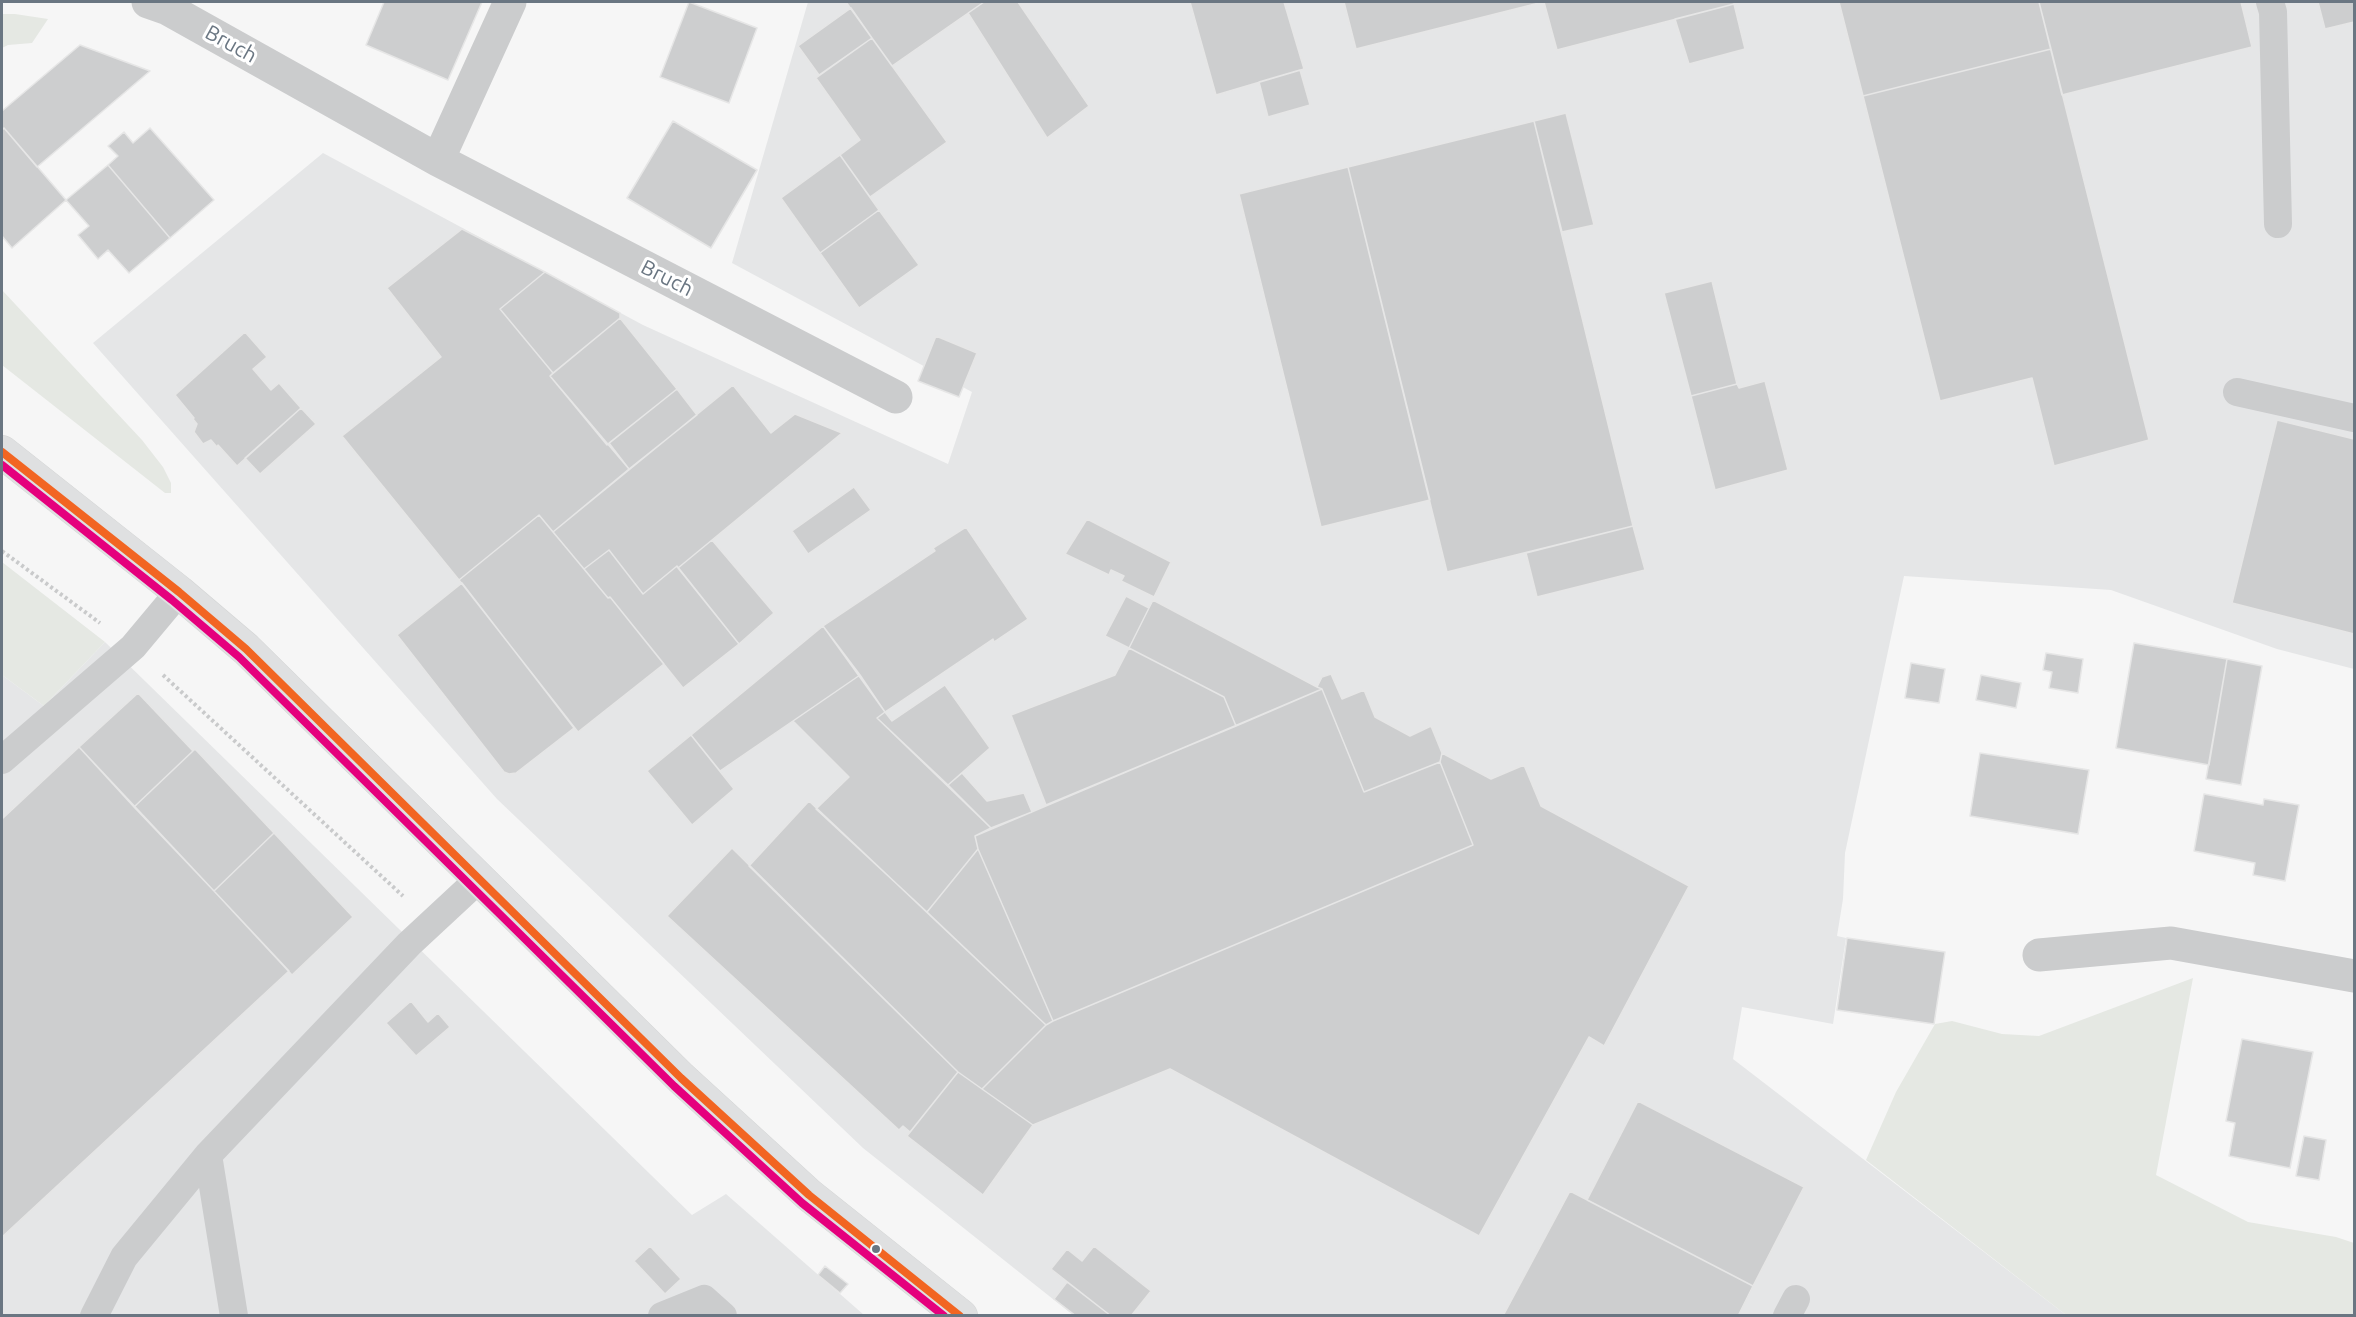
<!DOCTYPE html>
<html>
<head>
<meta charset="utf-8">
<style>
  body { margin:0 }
  #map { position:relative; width:2356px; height:1317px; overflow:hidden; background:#f6f6f6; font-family:Ubuntu,sans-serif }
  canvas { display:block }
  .frame { position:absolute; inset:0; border:3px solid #6a7682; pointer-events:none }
</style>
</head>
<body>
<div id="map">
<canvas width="2356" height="1317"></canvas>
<div class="frame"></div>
</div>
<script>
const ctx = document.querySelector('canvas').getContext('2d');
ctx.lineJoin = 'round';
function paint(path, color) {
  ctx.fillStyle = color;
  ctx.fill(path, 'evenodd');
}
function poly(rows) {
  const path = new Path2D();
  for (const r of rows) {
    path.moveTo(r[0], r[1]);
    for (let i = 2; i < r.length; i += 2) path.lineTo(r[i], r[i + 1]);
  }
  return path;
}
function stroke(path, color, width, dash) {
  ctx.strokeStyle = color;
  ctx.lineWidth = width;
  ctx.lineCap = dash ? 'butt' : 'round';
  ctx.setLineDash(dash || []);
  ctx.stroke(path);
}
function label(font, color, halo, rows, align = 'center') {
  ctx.font = font + ' Ubuntu,sans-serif';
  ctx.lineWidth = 6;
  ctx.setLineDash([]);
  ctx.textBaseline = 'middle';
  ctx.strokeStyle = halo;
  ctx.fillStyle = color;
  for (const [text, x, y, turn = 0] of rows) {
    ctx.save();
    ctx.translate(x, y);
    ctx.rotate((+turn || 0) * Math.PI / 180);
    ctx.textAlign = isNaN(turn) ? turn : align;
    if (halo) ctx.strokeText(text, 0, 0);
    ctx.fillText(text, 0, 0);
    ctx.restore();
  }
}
paint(poly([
  [808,2,2354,2,2354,669,2277,649,2111,590,1904,576,1845,853,1843,899,1837,936,1846,938,1833,1024,1742,1007,1733,1059,2066,1315,1073,1315,863,1148,497,799,93,343,323,153,643,325,948,464,972,392,732,263],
  [105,642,692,1215,726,1194,864,1315,2,1315,2,675,44,706]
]), '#e5e6e7');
paint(poly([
  [2,14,15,14,48,19,32,43,8,45,2,48],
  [2,290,142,440,163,467,171,483,171,493,165,493,2,365],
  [2,562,105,642,44,706,2,675],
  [2193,978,2156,1175,2248,1222,2336,1237,2354,1243,2354,1315,2066,1315,1866,1160,1896,1092,1935,1024,1952,1021,2002,1034,2039,1036]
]), '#e5e8e3');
const building = poly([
  [384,2,482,2,448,80,366,45,384,2],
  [689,2,757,28,729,103,660,77,689,2],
  [846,2,984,2,892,66,846,2],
  [984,2,1018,2,1089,106,1047,138,968,13,984,2],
  [1190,2,1284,2,1304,69,1216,95,1190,2],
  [1344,2,1543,2,1356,49,1344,2],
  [1544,2,1734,2,1734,4,1557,50,1544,2],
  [1839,2,2039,2,2051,49,1863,96,1839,2],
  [2039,2,2241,2,2252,47,2062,95,2039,2],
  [2318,2,2354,2,2354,22,2325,29,2318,2],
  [1734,4,1745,49,1689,64,1675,19,1734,4],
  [851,8,872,38,819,75,798,46,851,8],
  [872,38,947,142,870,197,840,155,860,140,816,78,872,38],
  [80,45,150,71,37,167,4,128,2,130,2,111,80,45],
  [2051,49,2149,440,2054,466,2032,378,1940,401,1863,96,2051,49],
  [1300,70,1310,105,1268,117,1259,82,1300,70],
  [1566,113,1594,225,1562,232,1534,121,1566,113],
  [673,121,757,170,711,248,627,198,673,121],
  [1534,121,1633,526,1447,572,1348,167,1534,121],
  [4,128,66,200,12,248,2,236,2,130,4,128],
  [150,128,214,200,170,238,108,165,118,156,108,146,124,132,133,143,150,128],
  [840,155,879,210,820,253,781,198,840,155],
  [108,165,170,238,129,273,108,250,98,259,78,235,89,226,66,200,108,165],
  [1348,167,1430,500,1321,527,1239,194,1348,167],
  [879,210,919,265,859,308,820,253,879,210],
  [462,229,545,272,500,309,553,373,550,376,629,469,553,532,539,515,459,580,342,436,441,357,387,288,462,229],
  [545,272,620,313,620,318,553,373,500,309,545,272],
  [1712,281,1737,384,1691,396,1664,293,1712,281],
  [620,318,677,389,607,445,550,376,620,318],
  [245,332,267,357,253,369,271,390,279,383,301,408,237,466,218,445,217,447,211,440,203,444,194,432,197,424,193,419,194,418,175,395,245,332],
  [936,336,977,353,959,397,918,381,936,336],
  [1765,381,1788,470,1715,490,1691,396,1737,384,1739,388,1765,381],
  [733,385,771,433,795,414,842,433,678,568,677,566,643,594,609,550,584,569,553,532,733,385],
  [677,389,697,415,629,469,609,443,677,389],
  [301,408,316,424,260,474,245,458,301,408],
  [2277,420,2354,439,2354,634,2232,603,2277,420],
  [854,487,871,510,808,554,792,531,854,487],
  [539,515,608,598,610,597,664,664,578,732,459,580,539,515],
  [1087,519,1171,562,1154,597,1121,581,1124,576,1111,570,1109,575,1065,554,1087,519],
  [1633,526,1645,570,1537,597,1526,553,1633,526],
  [966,527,1028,619,994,642,993,639,885,712,823,626,935,551,933,548,966,527],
  [712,540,774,613,739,644,678,568,712,540],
  [609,550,643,594,677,566,739,644,683,688,610,597,608,598,584,569,609,550],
  [462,583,574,728,516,773,509,774,504,772,397,635,462,583],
  [1126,596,1149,608,1129,648,1105,636,1126,596],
  [1153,600,1317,687,1322,689,1236,726,1224,697,1129,648,1153,600],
  [823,626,860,675,720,771,691,735,823,626],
  [2134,643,2227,659,2209,765,2116,748,2134,643],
  [1129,648,1224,697,1236,726,1046,805,1011,715,1115,675,1129,648],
  [2046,653,2083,659,2078,693,2049,688,2052,672,2043,670,2046,653],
  [2227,659,2262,666,2241,785,2206,779,2227,659],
  [1911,663,1945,669,1939,703,1905,698,1911,663],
  [1331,674,1342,699,1364,690,1375,717,1410,736,1431,726,1442,753,1440,762,1364,792,1322,689,1317,687,1322,677,1331,674],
  [860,675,885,712,877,718,991,828,975,836,978,849,927,912,816,809,849,777,793,721,860,675],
  [1981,675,2021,683,2016,708,1976,700,1981,675],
  [945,685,990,748,948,785,877,718,885,712,892,721,945,685],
  [1322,689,1364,792,1440,762,1473,845,1053,1021,978,849,975,836,1322,689],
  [138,693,193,751,134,807,79,747,138,693],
  [691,735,734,789,692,825,647,771,691,735],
  [79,747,289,971,2,1237,2,819,79,747],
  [195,749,274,833,214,891,134,807,195,749],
  [1442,753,1491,779,1524,765,1541,806,1689,886,1604,1046,1589,1037,1479,1236,1170,1069,1033,1125,982,1089,1046,1025,1053,1021,1473,845,1440,762,1442,753],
  [1980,753,2089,770,2078,834,1970,816,1980,753],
  [962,773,987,801,1024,793,1032,812,991,828,948,785,962,773],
  [2204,794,2263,805,2264,799,2299,805,2285,881,2253,875,2255,863,2194,851,2204,794],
  [809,801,1046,1025,982,1089,958,1072,749,866,809,801],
  [274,833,353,917,292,975,214,891,274,833],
  [732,848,958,1072,910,1132,903,1126,899,1130,667,916,732,848],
  [978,849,1053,1021,1046,1025,927,912,978,849],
  [1847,938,1945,952,1934,1024,1837,1010,1847,938],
  [411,1001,428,1022,438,1013,450,1027,416,1056,386,1023,411,1001],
  [2242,1039,2313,1052,2290,1168,2229,1156,2235,1123,2226,1121,2242,1039],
  [958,1072,1033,1125,983,1195,907,1136,958,1072],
  [1638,1101,1804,1187,1753,1286,1587,1200,1638,1101],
  [2304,1136,2326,1140,2319,1180,2296,1176,2304,1136],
  [1570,1191,1753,1286,1738,1316,1503,1316,1570,1191],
  [650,1246,681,1279,665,1294,634,1261,650,1246],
  [1094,1246,1151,1291,1131,1316,1111,1316,1051,1269,1067,1249,1082,1261,1094,1246],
  [825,1266,848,1284,840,1293,818,1275,825,1266],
  [1067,1282,1111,1316,1076,1316,1054,1299,1067,1282]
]);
paint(building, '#cdcecf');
stroke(building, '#e6e6e6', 1.5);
const secondary = poly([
  [2,452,179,592,246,649,681,1078,809,1195,961,1316]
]);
stroke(secondary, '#d3d4d4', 34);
stroke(poly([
  [2,551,100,623],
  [163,675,403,896]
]), '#c9cacb', 4, [3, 3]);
stroke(poly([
  [2270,2,2273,12,2278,224],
  [2237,392,2354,418],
  [2,760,133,647,179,592],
  [208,1155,234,1316],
  [94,1316,124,1257,208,1155,409,944,479,879],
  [662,1316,704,1299,723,1316],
  [1787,1316,1796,1299]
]), '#cbcccd', 28);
stroke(poly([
  [148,2,168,9,438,160,896,397],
  [438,160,510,2],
  [2039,955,2171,943,2354,976]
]), '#cbcccd', 33);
stroke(secondary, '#dfe0e1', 33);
stroke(poly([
  [2,452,179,592,246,649,681,1078,809,1195,960,1316]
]), '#f26522', 8);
stroke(poly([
  [2,465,172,600,239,657,674,1086,802,1203,944,1316]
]), '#e5007d', 8);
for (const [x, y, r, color] of [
  [876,1249,5,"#6a7682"]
]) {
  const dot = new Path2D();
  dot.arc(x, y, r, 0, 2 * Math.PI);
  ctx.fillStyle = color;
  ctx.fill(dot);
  stroke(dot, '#fff', 2);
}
label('21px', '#6a7682', '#fff', [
  ["Bruch",231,44,29],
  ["Bruch",667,278,27]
]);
</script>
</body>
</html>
